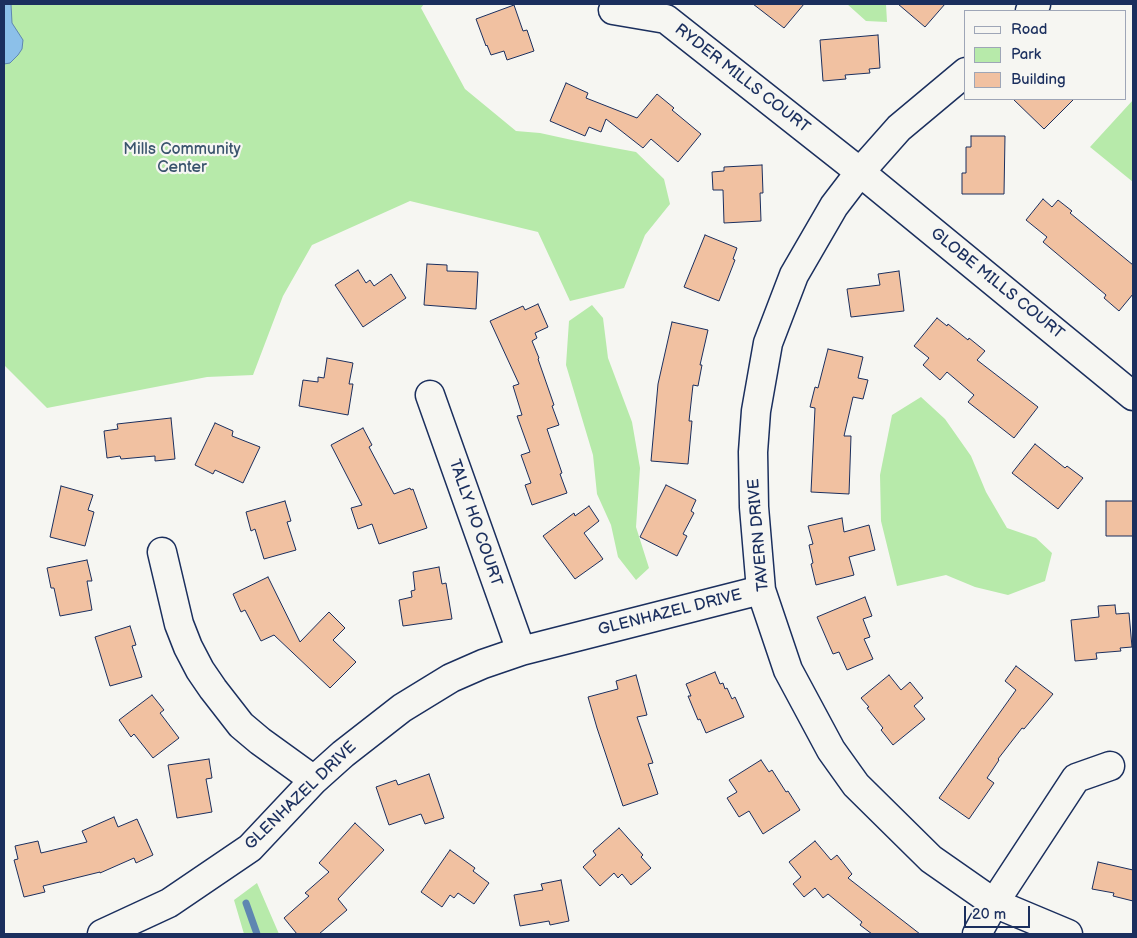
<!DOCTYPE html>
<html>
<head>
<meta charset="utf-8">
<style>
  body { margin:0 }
  #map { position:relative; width:1137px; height:938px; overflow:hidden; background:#f6f6f2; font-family:"Balsamiq Sans",sans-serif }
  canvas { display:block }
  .frame { position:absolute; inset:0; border:5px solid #1b2f5e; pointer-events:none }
  .legend { position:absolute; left:964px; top:10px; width:162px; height:90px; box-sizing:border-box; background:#f6f6f2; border:1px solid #9ea6b7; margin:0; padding:6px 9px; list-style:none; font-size:15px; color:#1b2f5e }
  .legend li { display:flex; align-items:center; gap:10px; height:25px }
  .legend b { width:25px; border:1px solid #9ea6b7 }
  .scale { position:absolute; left:964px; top:906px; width:66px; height:22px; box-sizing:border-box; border:2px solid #1b2f5e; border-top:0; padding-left:6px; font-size:15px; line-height:18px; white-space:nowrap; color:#1b2f5e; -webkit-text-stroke:4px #f6f6f2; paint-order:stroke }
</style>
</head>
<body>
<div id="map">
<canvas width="1137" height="938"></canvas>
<div class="frame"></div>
<ul class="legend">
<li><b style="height:6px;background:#f6f6f2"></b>Road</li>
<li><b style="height:14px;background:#b7eaaa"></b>Park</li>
<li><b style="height:14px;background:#f1c1a1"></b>Building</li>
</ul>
<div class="scale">20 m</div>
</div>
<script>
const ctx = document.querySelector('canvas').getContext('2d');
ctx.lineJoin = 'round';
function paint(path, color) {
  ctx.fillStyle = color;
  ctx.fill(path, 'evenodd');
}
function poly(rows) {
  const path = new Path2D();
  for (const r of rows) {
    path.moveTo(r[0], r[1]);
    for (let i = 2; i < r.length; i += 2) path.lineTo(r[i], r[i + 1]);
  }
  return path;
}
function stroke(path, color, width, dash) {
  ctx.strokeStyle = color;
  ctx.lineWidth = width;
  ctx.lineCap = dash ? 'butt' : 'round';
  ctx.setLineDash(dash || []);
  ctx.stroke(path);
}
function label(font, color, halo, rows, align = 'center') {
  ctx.font = font + ' "Balsamiq Sans",sans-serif';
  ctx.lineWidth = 4.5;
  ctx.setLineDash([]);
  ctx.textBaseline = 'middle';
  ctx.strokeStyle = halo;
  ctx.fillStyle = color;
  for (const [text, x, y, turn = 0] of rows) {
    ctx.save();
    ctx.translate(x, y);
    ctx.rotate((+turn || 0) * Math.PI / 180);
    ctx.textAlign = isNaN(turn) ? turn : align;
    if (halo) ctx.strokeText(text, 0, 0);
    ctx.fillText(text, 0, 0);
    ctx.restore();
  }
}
paint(poly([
  [4,4,424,4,421,8,465,89,516,131,540,133,572,140,636,152,664,179,670,204,645,235,624,288,570,301,538,232,410,201,312,245,283,296,253,375,207,377,47,408,4,365],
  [847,4,886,4,887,22,866,21],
  [1133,100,1133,182,1090,147],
  [592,305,603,318,608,358,632,422,640,468,636,527,649,568,636,580,618,557,611,525,597,494,593,455,566,365,569,321],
  [921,397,945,419,971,456,986,492,1007,528,1036,538,1052,553,1045,581,1008,595,975,587,946,575,897,586,881,521,880,475,892,415],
  [257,883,279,934,244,934,234,900]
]), '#b7eaaa');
const water = poly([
  [4,4,11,4,12,23,23,40,22,49,18,55,10,63,4,64,4,4]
]);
paint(water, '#8cc0e9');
stroke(water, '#5f86b1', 1);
stroke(poly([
  [246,903,257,934]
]), '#5f86b1', 7);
const building = poly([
  [753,4,804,4,784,28,753,4],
  [898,4,945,4,925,27,898,4],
  [514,5,523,31,527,30,534,51,507,60,504,51,491,55,487,45,486,46,476,19,514,5],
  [878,35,880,68,869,69,870,73,845,75,846,79,823,81,820,40,878,35],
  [566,83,588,93,586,98,637,118,657,94,674,108,672,110,701,134,678,162,651,139,643,148,606,119,601,132,589,127,585,136,550,121,566,83],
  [1013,99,1074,99,1044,129,1013,99],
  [971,136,1005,136,1004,194,962,194,962,173,966,173,966,147,971,147,971,136],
  [762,165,763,193,760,193,761,221,724,223,723,190,713,190,712,172,724,171,724,167,762,165],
  [1043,199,1052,207,1058,200,1072,211,1070,213,1133,265,1133,294,1119,311,1104,298,1106,295,1043,242,1047,237,1026,220,1043,199],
  [705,235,737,248,733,259,735,260,719,301,684,287,705,235],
  [427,264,447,265,447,271,478,272,476,309,424,305,427,264],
  [358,270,366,283,370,280,374,286,391,274,406,298,363,327,335,285,358,270],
  [899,271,904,311,851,317,847,289,880,285,878,274,899,271],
  [538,304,548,327,535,333,537,338,532,341,539,358,538,359,554,405,552,406,559,425,547,429,562,473,560,474,567,493,532,505,525,485,531,483,521,455,530,452,517,416,522,415,513,386,519,384,490,321,523,306,525,310,538,304],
  [937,318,947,326,948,324,968,340,969,338,985,351,977,360,1038,407,1014,438,968,402,974,395,947,372,940,380,923,365,929,358,914,346,937,318],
  [672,322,708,330,700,365,702,365,698,386,693,385,689,421,692,421,688,464,651,461,658,384,672,322],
  [828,349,863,357,858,378,868,380,863,399,853,397,844,436,851,436,849,494,811,492,815,408,810,407,815,387,818,388,828,349],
  [327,358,353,363,349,384,353,384,348,415,299,406,303,380,318,382,318,377,324,378,327,358],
  [171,418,175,459,155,461,155,456,121,459,120,456,107,458,104,431,118,429,117,424,171,418],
  [215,423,233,431,232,436,260,447,243,483,215,470,213,474,195,465,215,423],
  [363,428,372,445,369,447,394,494,410,488,411,490,413,489,427,528,379,544,372,524,358,529,351,508,362,505,331,445,363,428],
  [1035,444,1065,468,1067,466,1083,478,1058,509,1012,473,1035,444],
  [666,485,696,500,691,511,694,513,683,534,687,536,677,556,640,537,666,485],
  [61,486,93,495,88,510,94,512,85,546,50,537,61,486],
  [285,501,291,521,287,522,296,550,264,559,255,529,251,531,246,512,285,501],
  [1106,501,1133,501,1133,536,1106,536,1106,501],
  [589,506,599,521,584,533,603,559,575,579,543,536,574,513,575,516,589,506],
  [842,518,844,532,869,525,875,550,849,557,854,575,816,585,811,564,813,563,809,545,813,544,808,526,842,518],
  [87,560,92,581,87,581,92,610,60,616,54,588,51,588,47,568,87,560],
  [439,567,442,584,446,583,452,619,403,626,399,600,412,597,411,591,415,590,413,572,439,567],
  [268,577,300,642,329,612,345,628,333,640,356,662,330,688,274,635,261,641,245,610,241,612,233,594,268,577],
  [865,597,872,616,863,619,870,637,864,639,873,659,847,670,839,652,833,654,817,617,865,597],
  [1115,605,1116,614,1129,613,1132,647,1120,648,1121,651,1096,653,1097,659,1075,661,1071,620,1099,617,1098,606,1115,605],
  [130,626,136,645,132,646,142,677,110,686,95,637,130,626],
  [1016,666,1053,694,1024,729,1022,728,998,759,999,760,987,778,994,783,969,819,939,798,1016,690,1005,681,1016,666],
  [715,672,720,684,723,683,725,689,727,688,732,699,735,697,744,717,706,733,700,719,698,720,688,696,691,696,686,684,715,672],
  [636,675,647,715,637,717,653,763,648,764,658,794,623,806,597,728,588,697,618,689,616,681,636,675],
  [889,675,901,690,910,682,923,698,914,706,925,719,893,745,881,730,883,728,867,708,869,707,861,698,889,675],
  [152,695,164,710,160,713,179,738,153,758,134,734,131,737,119,720,152,695],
  [209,759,212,778,206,779,212,812,177,818,168,765,209,759],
  [761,760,769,772,772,770,786,792,788,791,800,810,763,834,749,811,739,817,727,798,737,792,729,780,761,760],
  [429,774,444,818,425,824,421,814,389,825,376,787,396,780,398,785,429,774],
  [114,817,118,827,137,819,153,855,136,863,134,858,100,873,100,872,43,886,45,892,24,897,14,860,18,859,15,846,38,841,41,853,87,842,82,831,114,817],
  [355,823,384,850,338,899,347,910,319,934,297,934,284,918,309,896,305,893,329,872,319,863,355,823],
  [619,828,643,855,641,857,651,868,631,885,622,874,618,878,614,873,600,886,583,867,596,855,593,851,619,828],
  [815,841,831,860,837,855,852,874,848,878,920,934,872,934,860,925,862,922,828,894,823,898,815,888,804,897,793,884,801,877,789,862,815,841],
  [450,850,475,868,473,871,489,883,474,904,458,893,454,898,450,895,442,907,421,892,450,850],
  [1098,862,1133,870,1133,901,1113,896,1114,893,1092,889,1098,862],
  [561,880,569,921,550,925,549,921,520,926,514,895,543,890,541,884,561,880]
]);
paint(building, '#f1c1a1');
stroke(building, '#1b2f5e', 1);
const minor = poly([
  [613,10,666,19,860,172,1133,396],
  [1030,11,1036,4],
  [966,72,899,128,860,172,834,206,794,275,768,343,756,411,753,452,754,507,761,590,788,670,831,750,856,785,931,859,994,903,1068,934],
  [430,395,521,651],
  [162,552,179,624,188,647,200,670,213,689,241,725,260,741,314,780],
  [102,934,169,903,250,848,314,780,343,754,402,708,451,678,483,664,521,651,761,590],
  [977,934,994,903,1076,778,1110,766]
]);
stroke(minor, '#1b2f5e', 31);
stroke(minor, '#f6f6f2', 28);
label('16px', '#1b2f5e', '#f6f6f2', [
  ["RYDER MILLS COURT",742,79,38],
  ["GLOBE MILLS COURT",997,284,39],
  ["TALLY HO COURT",475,523,71],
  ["TAVERN DRIVE",759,535,-95],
  ["GLENHAZEL DRIVE",670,613,-14],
  ["GLENHAZEL DRIVE",301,796,-44]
]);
label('16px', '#3a546d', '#f6f6f2', [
  ["Mills Community",182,150],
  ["Center",182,168]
]);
</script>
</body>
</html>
